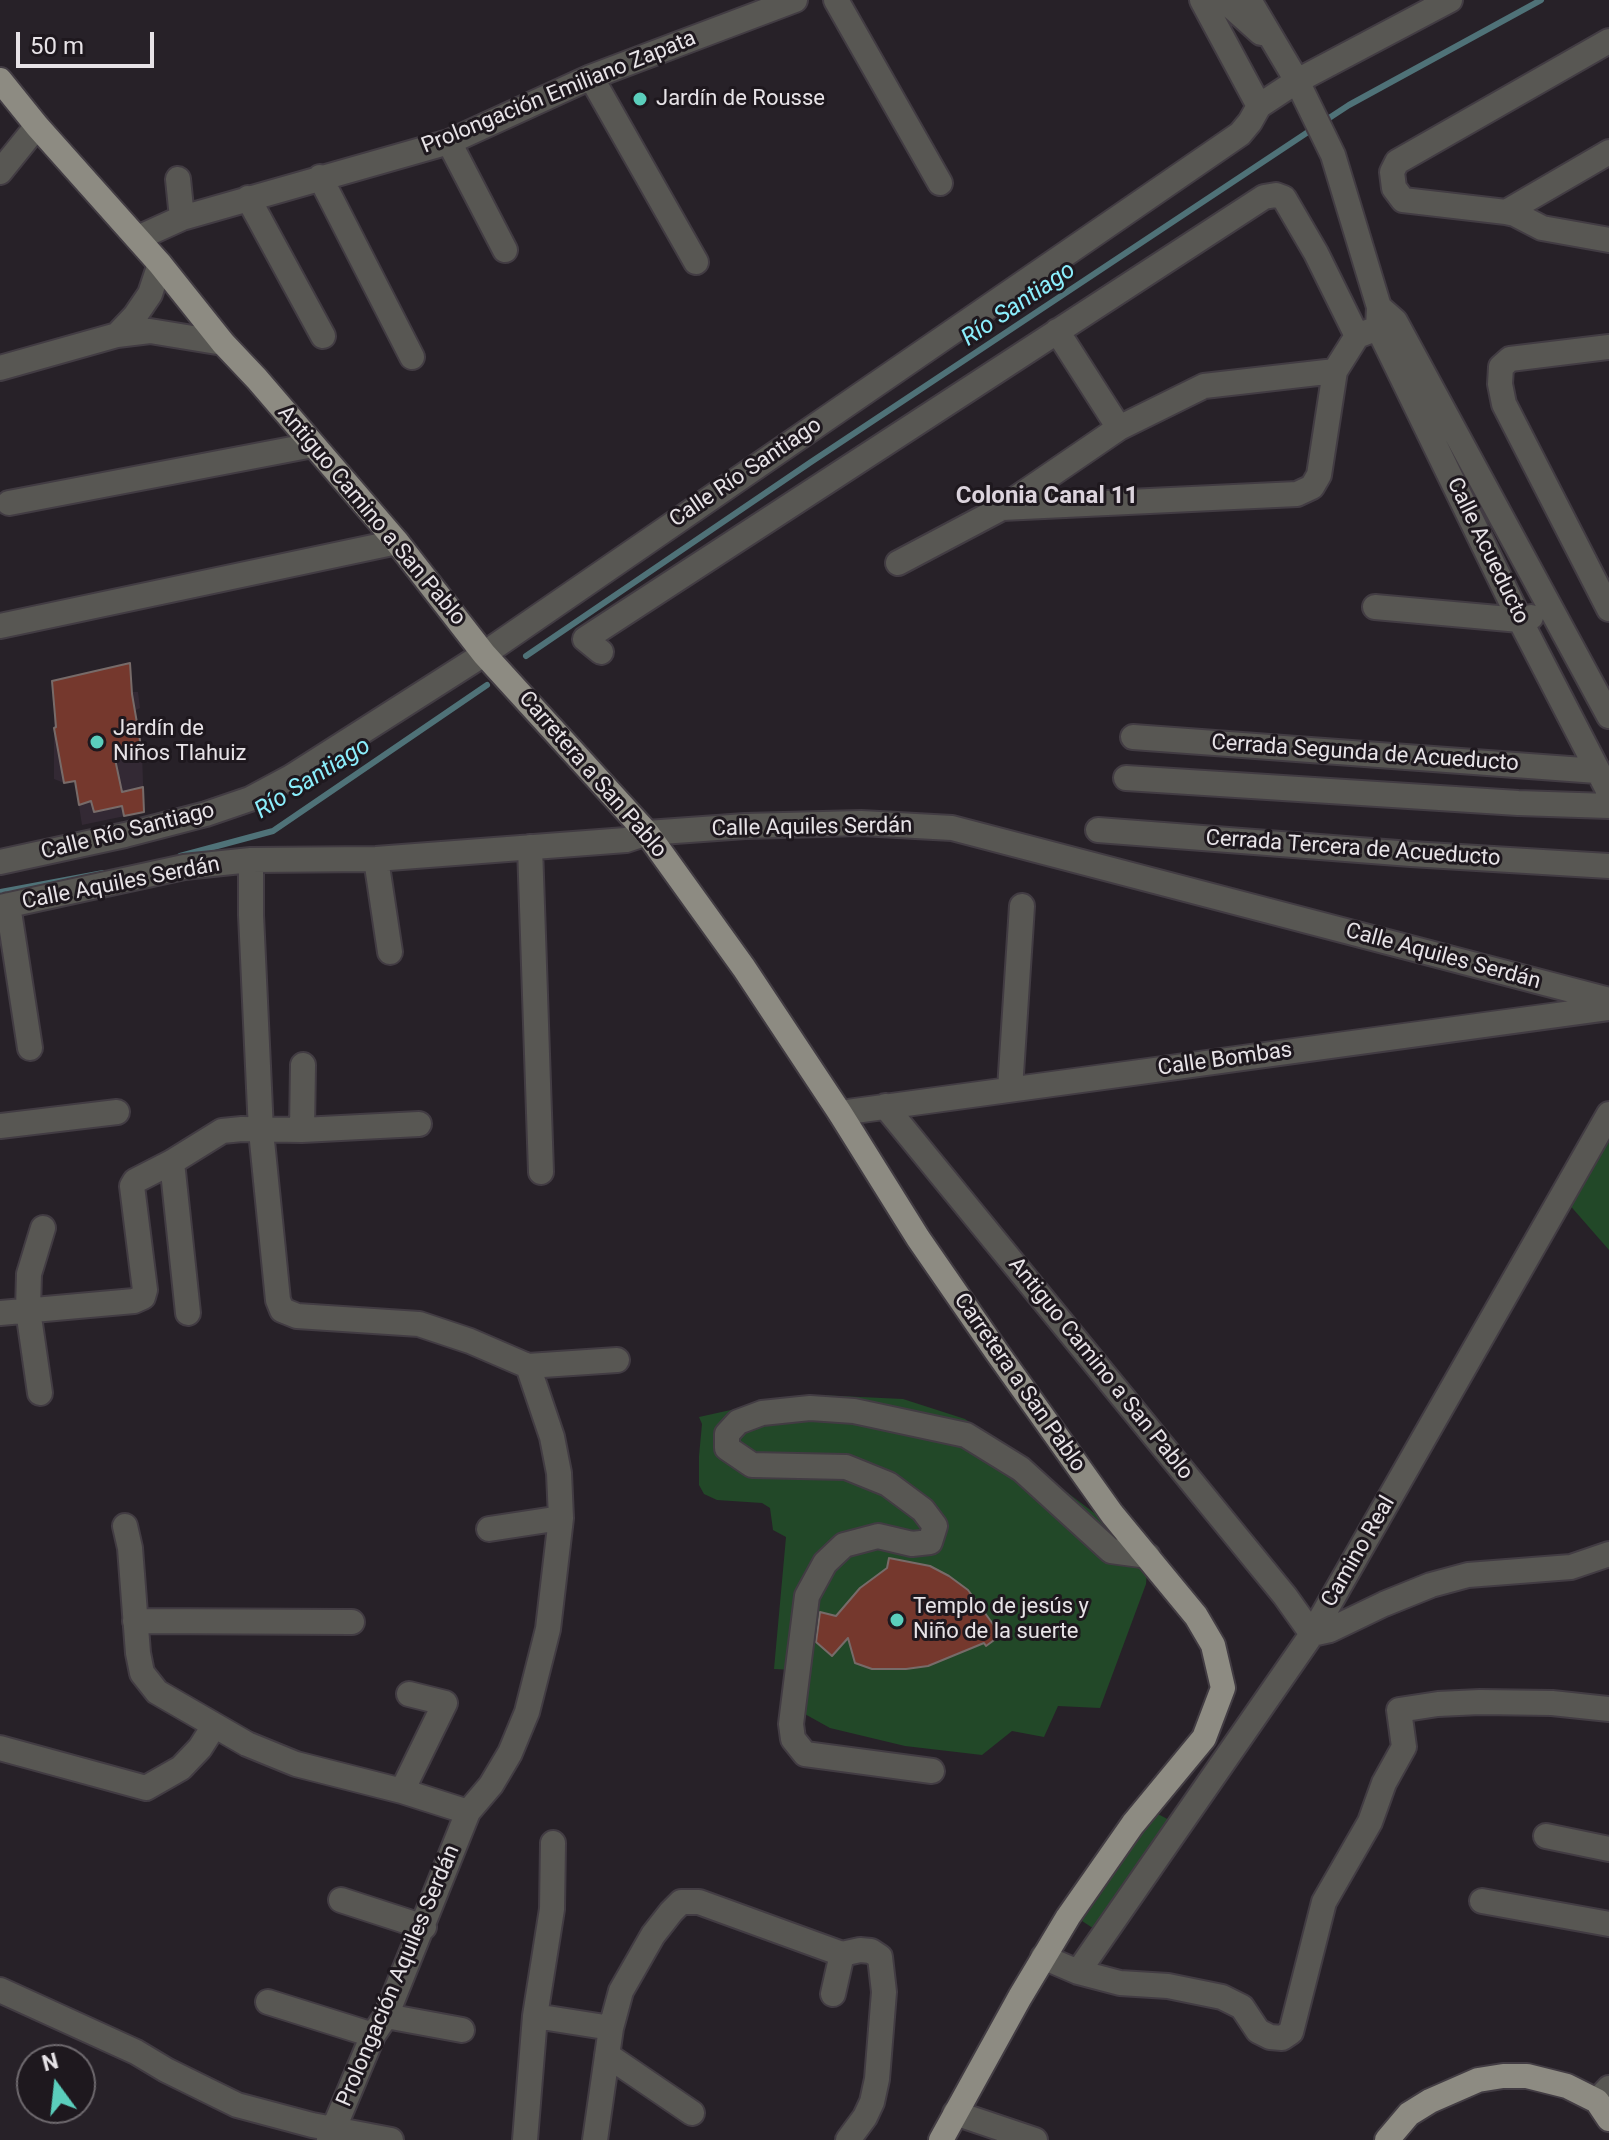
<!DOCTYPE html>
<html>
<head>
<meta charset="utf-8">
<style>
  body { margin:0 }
  #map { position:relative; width:1609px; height:2140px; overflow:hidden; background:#272128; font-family:Roboto,sans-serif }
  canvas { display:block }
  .north { position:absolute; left:16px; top:2044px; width:80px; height:80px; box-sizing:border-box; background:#1e181e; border:2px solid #6e696e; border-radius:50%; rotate:345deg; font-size:22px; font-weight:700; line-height:32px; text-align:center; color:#e7e3e7 }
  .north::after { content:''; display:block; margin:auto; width:28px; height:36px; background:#5bcebc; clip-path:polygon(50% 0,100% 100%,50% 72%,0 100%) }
  .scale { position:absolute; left:16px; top:32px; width:138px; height:36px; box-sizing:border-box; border:4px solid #e7e3e7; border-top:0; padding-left:10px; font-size:24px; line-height:28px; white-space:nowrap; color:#e7e3e7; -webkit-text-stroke:6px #1e181e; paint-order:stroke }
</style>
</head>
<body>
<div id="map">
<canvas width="1609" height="2140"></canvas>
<div class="north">N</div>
<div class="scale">50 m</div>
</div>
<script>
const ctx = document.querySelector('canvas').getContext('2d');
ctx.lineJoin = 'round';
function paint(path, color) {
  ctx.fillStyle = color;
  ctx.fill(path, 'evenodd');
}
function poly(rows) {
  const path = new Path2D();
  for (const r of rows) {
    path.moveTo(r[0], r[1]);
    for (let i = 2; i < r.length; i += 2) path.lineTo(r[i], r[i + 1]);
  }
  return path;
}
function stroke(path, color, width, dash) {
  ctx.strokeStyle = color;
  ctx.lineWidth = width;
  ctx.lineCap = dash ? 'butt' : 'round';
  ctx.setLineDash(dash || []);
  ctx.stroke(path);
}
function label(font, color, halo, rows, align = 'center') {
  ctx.font = font + ' Roboto,sans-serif';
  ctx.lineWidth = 6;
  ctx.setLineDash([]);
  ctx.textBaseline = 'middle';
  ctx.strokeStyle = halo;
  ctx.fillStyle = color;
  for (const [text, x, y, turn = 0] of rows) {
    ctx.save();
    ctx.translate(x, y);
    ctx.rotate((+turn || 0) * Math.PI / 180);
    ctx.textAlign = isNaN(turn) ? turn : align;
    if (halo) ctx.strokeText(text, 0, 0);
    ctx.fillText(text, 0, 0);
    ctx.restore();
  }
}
paint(poly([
  [130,663,132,692,138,692,140,708,134,711,142,752,144,812,82,825,75,781,64,783,54,779,54,710,52,681]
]), '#332934');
paint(poly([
  [1609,1107,1609,1250,1560,1194],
  [818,1395,903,1399,965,1419,1009,1448,1106,1522,1147,1571,1146,1584,1100,1708,1058,1706,1044,1737,1012,1731,982,1755,905,1746,830,1728,794,1708,796,1670,774,1669,786,1537,773,1530,770,1508,762,1503,717,1500,704,1494,699,1485,699,1456,702,1424,699,1417,785,1398],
  [1156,1813,1175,1823,1099,1932,1082,1921]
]), '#224828');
stroke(poly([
  [1323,122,1349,105,1541,0],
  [526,656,811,462,1314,128],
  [180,856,273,831,487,685],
  [0,892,103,873]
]), '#4f7278', 6);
const building = poly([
  [130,663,132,694,142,752,115,759,122,792,143,787,144,812,124,816,122,806,94,812,91,801,79,805,75,781,64,783,54,728,56,727,52,681,130,663],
  [889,1558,930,1566,949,1576,968,1590,1001,1635,986,1646,984,1643,928,1666,906,1669,872,1669,855,1663,848,1638,832,1656,816,1642,820,1612,836,1616,860,1588,887,1568,889,1558]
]);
paint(building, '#75382d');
stroke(building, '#776b69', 2);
const minor = poly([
  [836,0,940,183],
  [1202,0,1259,106],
  [1224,0,1261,33],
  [1249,0,1297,81,1333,155,1379,307,1378,328,1520,620,1609,792],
  [1609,41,1397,162,1392,172,1394,188,1403,200,1506,212,1515,214,1542,228,1609,240],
  [591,77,696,262],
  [449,142,505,250],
  [0,172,37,126],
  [320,177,412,357],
  [178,179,182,218],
  [248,198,323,336],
  [1506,212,1609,152],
  [138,238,182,218,449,142,591,77,795,0],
  [1379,307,1395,321,1609,716],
  [1057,331,1119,428],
  [117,335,135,316,150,294,160,264],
  [1609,347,1510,359,1501,367,1500,384,1504,404,1609,609],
  [0,368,117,335,150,331,223,343],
  [9,503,313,445],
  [1002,508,1297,494,1312,487,1319,475,1335,371],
  [898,563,1002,508,1119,428,1204,386,1335,371,1357,336,1370,331],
  [1375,607,1520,620,1531,617],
  [0,626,397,542],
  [601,652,585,639,1264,197,1276,195,1284,198,1316,253,1357,336],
  [1133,737,1597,771],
  [1126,778,1518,803,1609,806],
  [1098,830,1411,854,1609,866],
  [530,847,541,1172],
  [376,859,390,952],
  [251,860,251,915,261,1131,278,1300,282,1310,297,1316,419,1324,470,1341,528,1366,552,1437,559,1473,561,1518,548,1629,527,1712,510,1753,491,1785,468,1812,386,2016,373,2035,329,2140],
  [0,862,125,835,206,814,250,799,291,777,484,654,1240,134,1250,122,1259,106,1297,81,1450,0],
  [8,905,30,1048],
  [0,907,184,867,251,860,376,859,626,840,647,833,745,826,861,823,952,828,1609,1000],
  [1010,1089,1022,906],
  [885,1106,1285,1596,1312,1634,1330,1630,1384,1604,1431,1585,1468,1575,1571,1567,1609,1554],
  [840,1113,1609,1008],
  [0,1126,117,1112],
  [302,1130,303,1065],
  [172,1162,188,1313],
  [0,1313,134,1301,143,1297,145,1290,132,1186,135,1181,172,1162,222,1131,242,1129,302,1130,419,1124],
  [528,1366,617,1360],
  [40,1393,28,1310,29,1274,43,1228],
  [125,1526,130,1548,138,1653,142,1673,157,1692,247,1744,296,1764,402,1791,468,1812],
  [489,1529,561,1518],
  [135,1621,352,1622],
  [0,1748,146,1788,181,1768,200,1748,214,1726],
  [932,1771,805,1754,793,1739,791,1724,807,1596,825,1563,844,1545,878,1536,912,1544,930,1542,935,1526,923,1510,888,1484,846,1467,752,1465,727,1448,727,1434,738,1422,762,1413,810,1408,854,1411,966,1435,1021,1469,1111,1551,1148,1556],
  [402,1791,445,1703,409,1694],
  [1546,1836,1609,1849],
  [341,1900,424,1927],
  [1482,1901,1609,1924],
  [1043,1957,1078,1972,1120,1983,1168,1986,1222,1997,1242,2007,1258,2031,1270,2037,1282,2038,1291,2032,1324,1902,1370,1822,1384,1783,1404,1747,1399,1710,1438,1704,1480,1702,1552,1703,1609,1709],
  [1078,1972,1312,1634,1609,1114],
  [0,1990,136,2052,166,2070,237,2105,312,2125,391,2140],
  [833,1994,842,1954],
  [268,2002,373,2035],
  [386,2016,462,2030],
  [535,2016,611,2028],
  [607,2055,692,2113],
  [1597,2101,1609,2088],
  [955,2113,1035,2140],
  [525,2140,535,2016,552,1909,553,1843],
  [595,2140,611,2028,621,1991,653,1935,671,1912,681,1902,699,1902,842,1954,860,1950,871,1951,880,1957,884,1992,877,2079,872,2102,865,2117,848,2140]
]);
const major = poly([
  [0,80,37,126,160,264,223,343,257,379,397,542,484,654,647,833,744,968,840,1113,918,1238,996,1351,1112,1514,1196,1616,1213,1645,1223,1688,1204,1738,1133,1824,1068,1917,1020,1997,941,2140],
  [1387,2140,1409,2114,1430,2101,1478,2080,1503,2076,1527,2076,1567,2086,1597,2101,1609,2119]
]);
stroke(minor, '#423c43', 28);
stroke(major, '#423c43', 28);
stroke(minor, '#585753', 24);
stroke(major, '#8d8b82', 24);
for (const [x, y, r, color] of [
  [640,99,8,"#5bcebc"],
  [97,742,8,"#5bcebc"],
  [897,1620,8,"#5bcebc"]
]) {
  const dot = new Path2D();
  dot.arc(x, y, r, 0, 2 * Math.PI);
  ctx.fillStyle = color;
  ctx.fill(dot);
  stroke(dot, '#1e181e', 3);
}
label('22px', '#e7e3e7', '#1e181e', [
  ["Prolongación Emiliano Zapata",559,93,-22],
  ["Calle Río Santiago",746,473,-34],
  ["Antiguo Camino a San Pablo",371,516,50],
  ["Calle Acueducto",1487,551,64],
  ["Cerrada Segunda de Acueducto",1365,754,4],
  ["Carretera a San Pablo",592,775,49],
  ["Calle Aquiles Serdán",812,828,-1],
  ["Calle Río Santiago",128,832,-14],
  ["Cerrada Tercera de Acueducto",1353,849,4],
  ["Calle Aquiles Serdán",121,884,-11],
  ["Calle Aquiles Serdán",1443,957,15],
  ["Calle Bombas",1225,1060,-8],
  ["Antiguo Camino a San Pablo",1100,1369,51],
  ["Carretera a San Pablo",1019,1383,55],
  ["Camino Real",1359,1552,-60],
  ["Prolongación Aquiles Serdán",399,1976,-67]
]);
label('22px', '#e7e3e7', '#1e181e', [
  ["Jardín de Rousse",656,99],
  ["Jardín de",113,729],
  ["Niños Tlahuiz",113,754],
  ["Templo de jesús y",913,1607],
  ["Niño de la suerte",913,1632]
], 'left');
label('italic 24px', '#8beefc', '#1e181e', [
  ["Río Santiago",1019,305,-34],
  ["Río Santiago",313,779,-32]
]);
label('bold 24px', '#dcd4dd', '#1e181e', [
  ["Colonia Canal 11",1047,497]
]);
</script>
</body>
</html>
